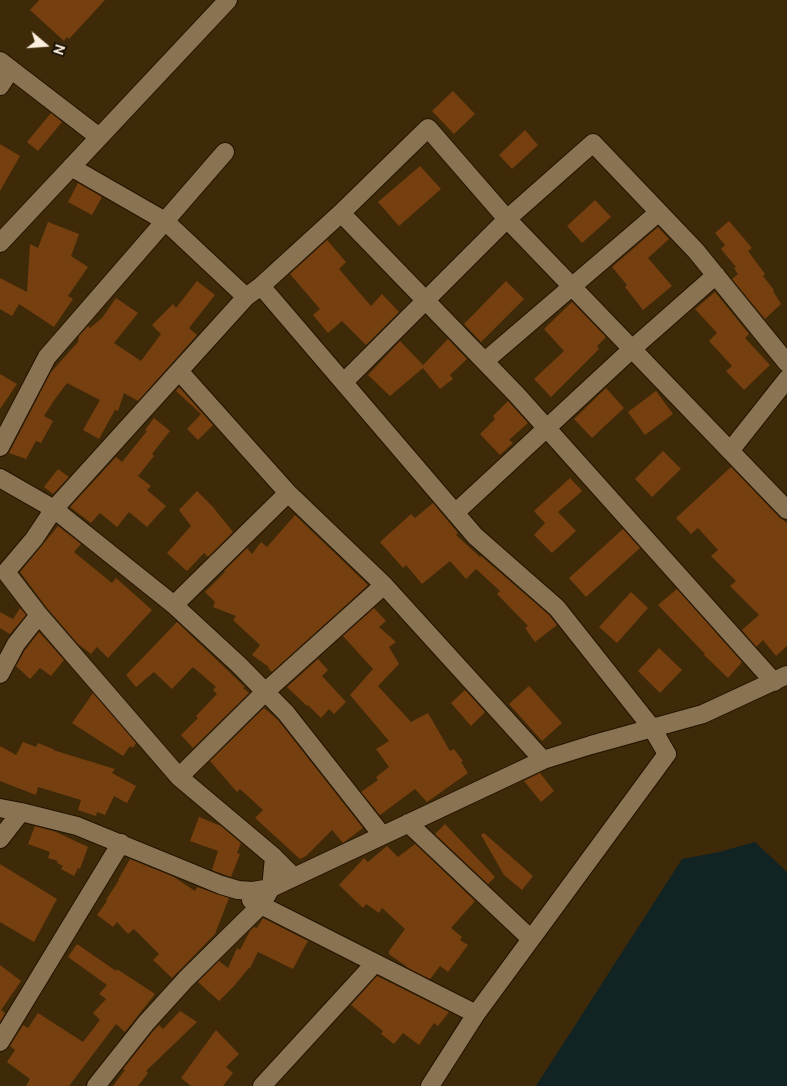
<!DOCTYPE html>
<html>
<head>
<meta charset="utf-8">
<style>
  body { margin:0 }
  #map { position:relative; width:787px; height:1086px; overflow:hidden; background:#3e2a08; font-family:Ubuntu,sans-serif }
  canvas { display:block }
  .north { position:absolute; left:20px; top:20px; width:50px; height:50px; -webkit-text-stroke:4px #1e1508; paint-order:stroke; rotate:108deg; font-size:14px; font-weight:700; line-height:20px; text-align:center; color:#fcefdd }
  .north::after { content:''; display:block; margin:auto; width:18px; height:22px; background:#fcefdd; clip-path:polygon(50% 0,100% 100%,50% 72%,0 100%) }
</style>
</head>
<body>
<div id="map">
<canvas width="787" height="1086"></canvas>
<div class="north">N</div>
</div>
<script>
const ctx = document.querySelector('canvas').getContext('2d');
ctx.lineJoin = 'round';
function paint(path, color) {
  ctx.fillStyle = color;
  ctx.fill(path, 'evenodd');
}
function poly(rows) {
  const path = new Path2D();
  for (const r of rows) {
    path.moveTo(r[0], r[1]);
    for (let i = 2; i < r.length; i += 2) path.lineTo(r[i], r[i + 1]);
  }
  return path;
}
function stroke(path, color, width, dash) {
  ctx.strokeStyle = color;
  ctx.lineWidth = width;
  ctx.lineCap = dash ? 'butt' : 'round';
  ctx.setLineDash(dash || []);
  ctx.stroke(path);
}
paint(poly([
  [755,842,787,872,787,1086,536,1086,682,859,719,852]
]), '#112323');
paint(poly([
  [39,0,105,0,69,39,67,37,64,41,30,10],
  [453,91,475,114,454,134,432,111],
  [51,113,62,122,38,151,27,142],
  [525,130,538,145,512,169,499,155],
  [0,144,20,156,0,191],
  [420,166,441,189,399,226,378,202],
  [78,183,102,197,92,215,68,202],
  [595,200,611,217,582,243,567,226],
  [729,221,752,248,748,251,765,274,763,276,774,290,773,291,781,304,765,319,732,279,738,274,734,268,736,267,721,249,725,245,715,233],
  [48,222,79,234,71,256,88,267,68,296,73,299,54,327,19,304,12,316,0,309,0,278,27,292,30,244,38,248],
  [658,227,669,239,648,258,672,286,643,310,625,287,627,285,612,267],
  [327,240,346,262,339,269,371,306,382,294,399,312,366,345,342,321,328,333,313,315,320,309,290,274],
  [197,281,215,295,189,328,197,335,138,401,124,393,118,411,115,410,99,439,83,430,100,400,67,383,55,399,44,416,53,421,41,443,36,441,26,459,9,453,51,372,78,342,79,336,88,326,90,328,102,318,116,298,138,313,114,343,141,361,161,334,152,325,173,304,176,308],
  [506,281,524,299,481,342,464,324],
  [715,292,749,334,745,338,770,365,744,390,726,371,732,366,709,341,717,333,695,309],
  [572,302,606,337,597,346,599,349,551,397,534,379,564,351,544,329],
  [448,339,467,359,450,375,453,379,440,389,423,368,390,396,368,375,400,341,423,365],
  [0,374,17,384,0,409],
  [179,387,213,425,198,440,187,429,201,414,176,391],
  [606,388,624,408,592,438,574,419],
  [656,391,673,414,645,435,628,412],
  [508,401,528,423,509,440,513,443,500,455,480,434,495,419,493,416],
  [154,418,170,431,152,454,154,456,138,476,151,486,147,490,166,506,147,527,129,512,117,527,100,513,91,523,70,507,116,457,122,462,147,431,145,430],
  [663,451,681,469,652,497,635,479],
  [731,467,779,517,787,523,787,646,776,656,763,640,756,647,742,630,759,615,730,586,736,581,711,556,718,550,698,528,691,534,676,518],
  [58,469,69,477,53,494,44,487],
  [570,478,582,491,558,512,576,531,552,553,534,535,545,523,534,511],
  [197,491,213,507,233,532,208,557,204,553,187,571,167,553,191,526,179,510],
  [433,503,458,533,456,535,480,557,481,556,549,615,557,625,535,642,525,628,528,626,497,594,500,591,476,569,466,579,450,561,422,584,406,565,403,568,380,542,411,514,415,518],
  [295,515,368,585,272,672,268,668,269,667,252,655,260,645,233,620,236,616,213,607,215,602,205,592,225,572,224,571,247,548,252,554,261,542,267,547],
  [58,526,81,544,74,552,112,583,116,578,152,610,108,658,97,647,91,654,78,644,47,608,20,572],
  [623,529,640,548,586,597,569,578],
  [677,589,742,662,728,678,704,655,705,654,658,605],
  [631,592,648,608,617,643,599,627],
  [20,608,26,615,10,634,0,628,0,612,13,619],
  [374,608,386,621,379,627,396,642,389,647,399,664,378,686,411,722,428,713,450,751,454,749,463,761,461,762,468,773,427,802,415,789,380,815,361,792,378,780,376,777,389,767,376,749,389,741,350,695,373,669,343,636],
  [177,622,245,687,243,688,249,693,193,748,181,735,198,718,196,716,217,694,213,690,216,687,193,667,172,689,154,672,136,687,126,675],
  [39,632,64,660,51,676,40,668,30,679,16,666,25,650],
  [659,648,682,670,660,693,638,671],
  [318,659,328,670,322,676,346,702,334,714,329,709,321,718,308,705,307,706,287,687],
  [529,686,562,723,542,741,509,704],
  [465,690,485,712,471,726,451,703],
  [93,693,136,743,133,748,130,746,123,756,72,723],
  [264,708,278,720,363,828,343,843,332,830,306,856,300,859,255,818,263,810,240,789,237,792,210,761],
  [23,742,36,747,38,743,53,749,53,750,115,769,112,773,136,786,127,803,114,796,105,815,97,812,96,816,78,810,81,800,38,787,36,795,0,781,0,746,16,755],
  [540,773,554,791,541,802,524,781],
  [199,817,221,826,241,843,237,853,240,854,231,877,212,870,218,851,190,841],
  [445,824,495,877,488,884,435,834],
  [35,826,56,832,88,847,80,869,78,868,74,876,61,869,63,866,57,863,58,861,48,858,50,852,28,844],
  [484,833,533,876,522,890,504,875,481,835],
  [415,844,475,901,451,928,462,937,460,940,468,945,448,972,440,966,430,979,410,969,389,954,389,951,405,929,382,908,379,913,366,904,363,908,339,885,364,858,368,862,387,846,398,857],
  [130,859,174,877,195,891,197,887,229,898,215,934,172,978,153,960,159,954,134,929,128,934,117,922,113,927,97,915,107,901,106,900,119,880,118,880],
  [0,864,57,899,34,942,0,922],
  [263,918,308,941,304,948,293,969,258,952,250,968,249,968,234,986,219,1001,198,982,219,961,228,968,237,948,240,950,250,931,254,927,257,928],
  [77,944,116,971,117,969,155,994,125,1032,116,1024,69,1086,26,1086,30,1079,7,1062,15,1050,10,1046,23,1025,28,1028,38,1013,83,1042,100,1020,93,1013,106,999,99,994,107,985,68,957],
  [0,965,21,981,1,1010,5,1013,0,1022],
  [377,976,449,1012,438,1026,434,1023,419,1045,403,1033,394,1044,381,1034,383,1031,351,1005],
  [180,1011,197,1022,146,1071,148,1073,138,1086,113,1086,125,1070,123,1069,154,1030,159,1025,163,1029],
  [216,1030,239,1054,226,1067,233,1073,223,1086,191,1086,181,1078]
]), '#763f0f');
const minor = poly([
  [0,61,99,137],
  [0,86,11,69],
  [71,167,165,221,246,297],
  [341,213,517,395,774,682],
  [0,243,228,0],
  [261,286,341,213,428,128,507,219,593,143,696,251,787,363],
  [485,361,659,212],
  [179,371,288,493,384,585,543,760],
  [344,382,507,219,787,510],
  [0,447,47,357,225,152],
  [730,451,787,379],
  [0,478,54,509,174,605,239,665,286,713,382,835],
  [455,513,632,349,716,275],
  [174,605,288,493],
  [39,615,179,777],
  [0,674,16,644,39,615,6,572,34,539,54,509,246,297,261,286,475,536,557,608,652,728,667,754,476,1014,430,1086],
  [0,808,21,812,77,826,221,885,238,890,253,891,271,888,543,760,591,745,703,714,787,675],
  [408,823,531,939],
  [0,839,21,812],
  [294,877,274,857,179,777,265,692,384,585],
  [251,900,476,1014],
  [0,1042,121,843],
  [96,1086,146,1023,186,979,261,905,271,888,274,857],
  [262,1086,375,963]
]);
stroke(minor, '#221300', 20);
stroke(minor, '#8a7352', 18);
</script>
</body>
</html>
